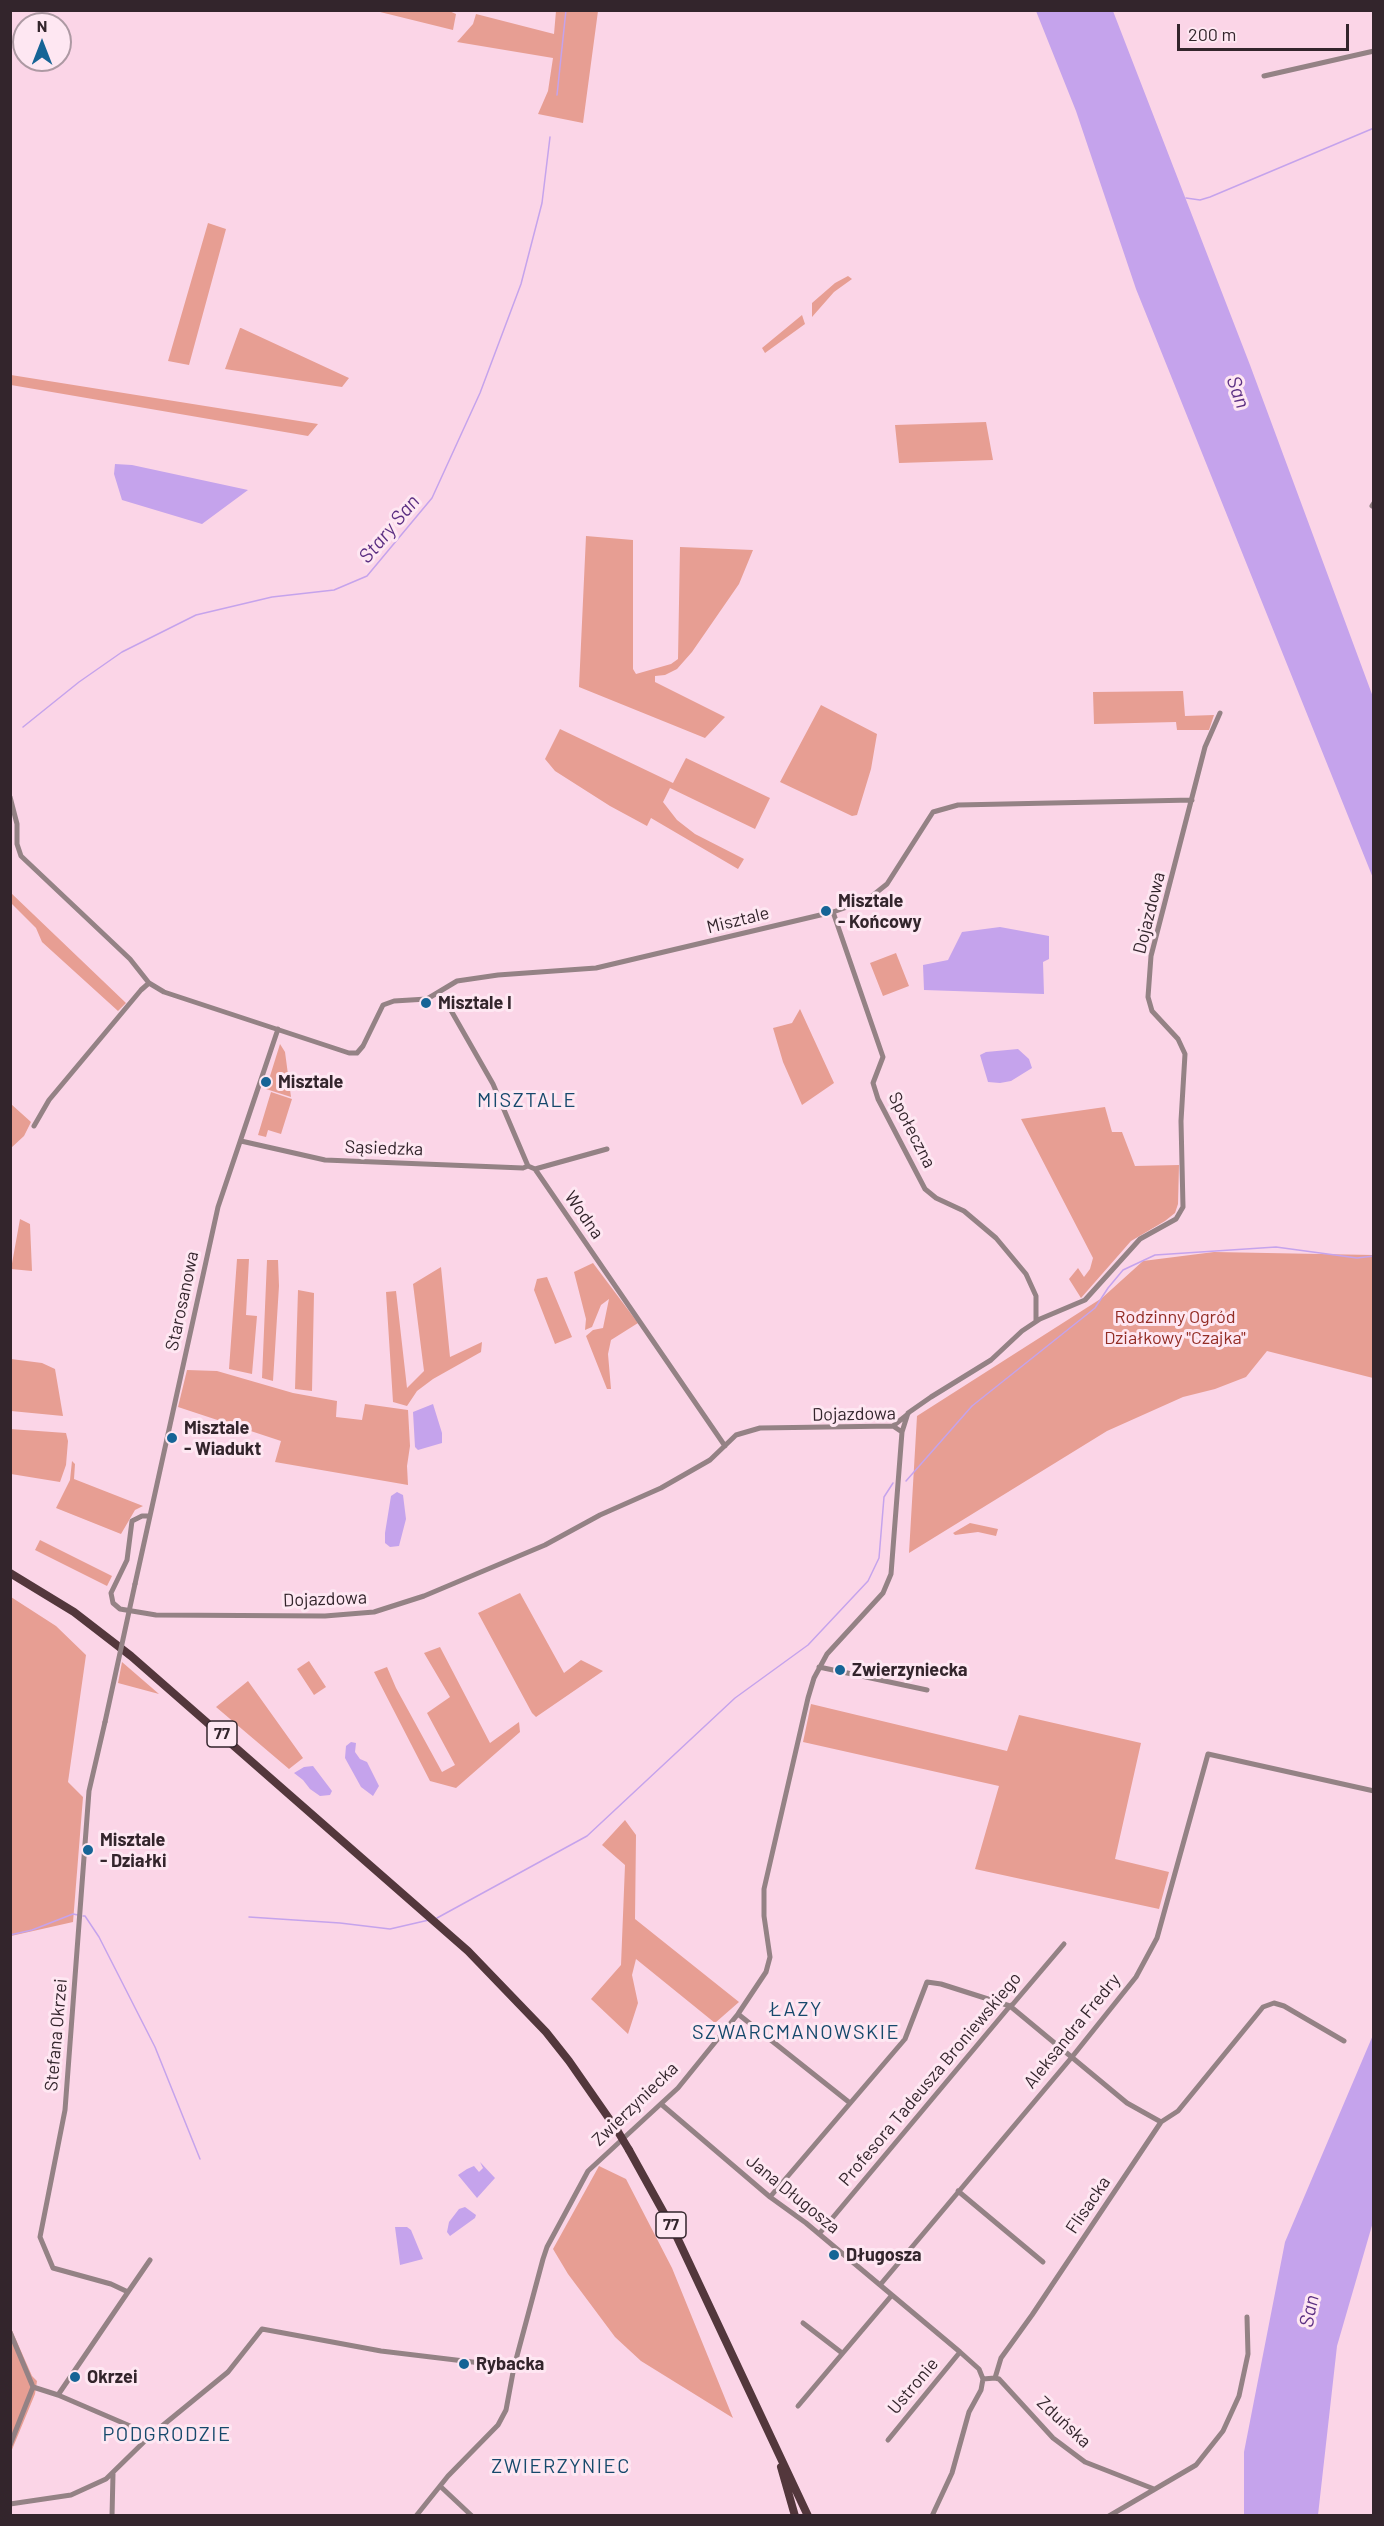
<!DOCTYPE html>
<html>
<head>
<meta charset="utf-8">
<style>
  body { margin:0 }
  #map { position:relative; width:1384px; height:2526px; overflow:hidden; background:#fbd5e7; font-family:Barlow,sans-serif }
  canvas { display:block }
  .frame { position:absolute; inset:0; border:12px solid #33252c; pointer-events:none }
  .north { position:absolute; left:12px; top:12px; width:60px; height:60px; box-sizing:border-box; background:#fee7f2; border:2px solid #ad99a3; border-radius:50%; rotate:0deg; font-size:16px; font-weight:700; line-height:24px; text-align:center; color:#33252c }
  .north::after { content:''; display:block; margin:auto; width:21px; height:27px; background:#166496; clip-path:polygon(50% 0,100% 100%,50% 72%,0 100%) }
  .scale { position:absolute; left:1177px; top:24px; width:172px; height:27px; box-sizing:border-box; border:3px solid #33252c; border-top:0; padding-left:8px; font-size:18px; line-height:21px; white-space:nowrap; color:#33252c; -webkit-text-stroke:4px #fee7f2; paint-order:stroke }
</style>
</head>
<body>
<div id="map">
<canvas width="1384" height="2526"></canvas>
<div class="frame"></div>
<div class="north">N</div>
<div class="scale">200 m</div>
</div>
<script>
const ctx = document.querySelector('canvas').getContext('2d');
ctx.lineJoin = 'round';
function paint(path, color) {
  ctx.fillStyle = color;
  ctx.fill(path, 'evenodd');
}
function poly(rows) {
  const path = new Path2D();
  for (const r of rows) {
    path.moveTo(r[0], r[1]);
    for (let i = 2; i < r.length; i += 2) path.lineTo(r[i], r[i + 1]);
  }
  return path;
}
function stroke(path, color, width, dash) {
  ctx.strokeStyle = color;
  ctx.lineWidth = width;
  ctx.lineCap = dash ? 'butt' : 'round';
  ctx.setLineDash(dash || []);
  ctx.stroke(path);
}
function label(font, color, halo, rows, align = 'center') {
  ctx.font = font + ' Barlow,sans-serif';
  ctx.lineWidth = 6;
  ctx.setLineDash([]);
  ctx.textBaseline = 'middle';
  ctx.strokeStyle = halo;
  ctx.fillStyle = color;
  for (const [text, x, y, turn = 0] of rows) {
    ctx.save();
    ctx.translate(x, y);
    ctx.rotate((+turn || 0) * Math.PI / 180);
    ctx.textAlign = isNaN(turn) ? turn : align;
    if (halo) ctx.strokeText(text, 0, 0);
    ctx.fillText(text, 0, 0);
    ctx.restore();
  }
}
paint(poly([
  [447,10,456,14,453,30,376,11],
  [556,11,598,11,583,123,538,114,548,91,553,58,457,42,473,24,476,14,554,34],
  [208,223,226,229,189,365,168,361],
  [848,276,852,279,834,292,812,317,812,303,835,283],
  [802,315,805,324,765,353,762,348],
  [240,328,241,328,349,378,342,387,225,369],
  [10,375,11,375,318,424,308,436,11,385],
  [986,422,993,460,899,463,895,425],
  [586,536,633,540,633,669,636,674,671,664,678,659,680,547,753,550,739,584,692,652,677,669,665,675,655,676,655,682,725,717,705,738,579,687],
  [1183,691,1185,716,1214,715,1209,730,1177,730,1176,722,1094,724,1093,692],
  [821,705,877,734,871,769,857,815,852,816,780,782],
  [560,729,673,783,686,758,770,798,755,829,670,788,663,802,677,820,695,834,744,859,738,869,651,818,647,826,610,806,555,771,545,759],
  [10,892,126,1003,118,1011,42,942,36,928,11,903],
  [896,953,909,986,883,996,870,963],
  [800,1009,834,1083,802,1105,783,1062,773,1028,792,1023],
  [280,1044,285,1052,291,1097,266,1089],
  [271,1092,292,1099,281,1134,268,1130,266,1137,258,1135],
  [11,1104,31,1122,24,1136,11,1148],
  [1105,1107,1112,1132,1122,1132,1135,1166,1179,1165,1178,1204,1175,1213,1165,1221,1131,1241,1081,1298,1069,1279,1078,1268,1084,1277,1090,1269,1093,1258,1021,1119],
  [20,1219,30,1224,32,1271,11,1269],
  [1214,1252,1373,1255,1373,1378,1267,1351,1246,1377,1215,1389,1183,1397,1107,1431,909,1553,917,1416,1102,1298,1143,1261],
  [237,1259,249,1259,246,1315,257,1316,252,1374,229,1369],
  [267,1260,278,1260,279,1286,273,1381,262,1378],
  [593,1263,638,1323,611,1340,608,1354,611,1389,607,1389,586,1336,593,1330,603,1328,609,1299,601,1305,592,1327,585,1330,586,1319,574,1272],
  [441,1267,450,1357,482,1342,481,1352,433,1379,417,1391,407,1406,393,1402,386,1292,396,1291,407,1388,424,1371,413,1284],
  [547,1277,572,1337,555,1344,534,1290,537,1279],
  [298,1290,314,1293,312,1391,295,1389],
  [11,1359,42,1363,55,1369,63,1416,11,1411],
  [187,1370,217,1371,293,1393,337,1401,336,1417,362,1420,365,1404,408,1410,410,1446,407,1466,408,1485,275,1462,281,1441,178,1407],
  [10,1429,66,1433,68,1441,66,1465,60,1482,11,1474],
  [72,1461,75,1464,74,1479,143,1506,135,1510,121,1534,56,1508,70,1480],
  [970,1523,998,1529,996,1536,978,1532,955,1535,953,1533],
  [40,1540,112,1576,107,1586,35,1550],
  [520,1593,564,1673,581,1660,603,1671,536,1717,532,1713,478,1613],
  [11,1597,56,1626,86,1655,68,1782,83,1797,73,1922,11,1936],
  [440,1647,490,1743,519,1722,520,1732,456,1788,430,1781,374,1672,387,1667,396,1688,442,1772,455,1765,427,1713,450,1697,424,1653],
  [309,1661,326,1687,314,1695,297,1669],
  [122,1662,159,1694,118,1683],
  [248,1681,303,1758,289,1769,216,1707],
  [811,1704,1007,1751,1019,1715,1141,1743,1115,1859,1169,1872,1159,1909,975,1869,999,1786,803,1742],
  [625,1820,636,1835,635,1919,739,2002,715,2023,636,1959,632,1975,638,2003,628,2034,591,1999,621,1965,625,1865,602,1845],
  [599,2166,626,2179,672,2268,733,2418,641,2361,615,2337,568,2274,553,2249],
  [10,2326,32,2376,37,2381,35,2394,11,2452]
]), '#e79e93');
paint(poly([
  [1036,11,1113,11,1250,365,1373,697,1373,878,1136,289,1076,111],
  [115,464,132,465,248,490,202,524,122,500,114,474],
  [1000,927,1049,936,1049,959,1043,962,1044,994,924,990,923,965,948,960,962,932],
  [1018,1049,1029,1059,1032,1068,1011,1081,1000,1083,988,1082,980,1055,986,1052],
  [433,1404,442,1433,442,1443,418,1450,415,1447,413,1412],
  [397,1492,403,1495,406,1519,399,1546,390,1547,385,1543,385,1533,391,1496],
  [351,1742,356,1743,355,1752,360,1759,367,1762,379,1786,373,1796,361,1787,345,1758,346,1746],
  [313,1766,332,1791,330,1795,320,1796,310,1789,303,1780,294,1773,304,1767],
  [1373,2035,1373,2222,1337,2346,1318,2515,1244,2515,1244,2452,1285,2242],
  [480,2162,495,2178,477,2198,458,2175,467,2169,474,2166,479,2172,483,2168],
  [465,2207,476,2215,475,2218,450,2236,447,2232,449,2222,459,2209],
  [395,2227,407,2227,411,2230,423,2259,400,2265]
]), '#c5a3ec');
stroke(poly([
  [557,95,566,10],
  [1186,198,1200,200,1210,197,1374,128],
  [23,727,79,682,122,652,196,615,272,597,334,590,367,576,432,498,480,393,521,284,542,203,550,137],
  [906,1481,972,1406,1095,1308,1108,1288,1123,1270,1155,1255,1276,1247,1357,1258,1374,1256],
  [83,1916,85,1916,99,1937,155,2047,200,2159],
  [249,1917,340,1923,390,1929,429,1920],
  [437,1918,587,1836,735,1698,808,1645,868,1581,879,1558,884,1497,893,1483],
  [10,1935,32,1930,73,1914,78,1915]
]), '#c5a3ec', 1.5);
stroke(poly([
  [1264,76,1374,51],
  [1372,506,1374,503],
  [10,797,17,824,17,844,21,856,130,959,149,983,164,992,349,1053,357,1053,363,1046,383,1005,394,1001,427,999,457,981,498,975,596,968,833,912,867,900,887,884,933,812,958,805,1192,800],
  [833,912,883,1057,873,1083,878,1099,925,1189,936,1198,964,1211,996,1238,1026,1274,1036,1296,1036,1321],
  [437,993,445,1000,493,1084,528,1166,535,1169,725,1446],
  [34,1126,49,1100,141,990,149,983],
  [241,1141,325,1160,523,1168,528,1166],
  [535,1169,607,1149],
  [893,1426,908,1414],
  [149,1516,142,1516,132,1521,127,1560,111,1593,113,1603,120,1609,156,1615,325,1616,374,1612,424,1596,545,1545,600,1515,661,1488,710,1460,736,1435,760,1428,893,1426,902,1432,908,1413,931,1397,991,1360,1022,1331,1040,1319,1085,1300,1140,1239,1176,1219,1183,1207,1181,1121,1185,1054,1178,1039,1152,1011,1148,997,1151,956,1205,747,1220,713],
  [135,1584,218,1207,278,1029],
  [819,1667,927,1690],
  [738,2014,850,2103],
  [661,2104,770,2197,806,2223,960,2352,979,2369,983,2379],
  [958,2191,1043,2262],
  [770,2197,905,2039,927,1982,941,1984,1010,2006,1127,2103,1161,2122],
  [819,2234,1010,2006,1013,2004,1064,1944],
  [880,2285,1072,2057,1136,1977,1157,1938,1208,1754,1374,1791],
  [128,2292,150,2260],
  [803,2323,842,2353],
  [10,2332,33,2387,10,2445],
  [995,2378,999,2379,1053,2438,1085,2462,1154,2489],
  [983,2379,995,2378,1001,2358,1032,2315,1161,2122,1178,2111,1263,2007,1274,2003,1284,2006,1344,2041],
  [33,2387,58,2395,151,2435],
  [58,2395,128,2292,111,2284,53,2268,40,2237,65,2110,89,1791,105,1722],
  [798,2406,892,2295],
  [888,2440,960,2352],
  [440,2486,472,2516],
  [10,2504,71,2495,106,2479,151,2435,228,2372,262,2329,381,2351,514,2367],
  [112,2516,113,2474],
  [416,2516,448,2476,498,2425,506,2410,514,2367,543,2259,547,2247,588,2171,678,2088,738,2014,766,1972,770,1957,764,1916,764,1889,808,1698,814,1678,827,1654,883,1593,891,1574,902,1432],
  [932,2516,952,2473,969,2412,981,2390,983,2379],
  [1109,2516,1196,2465,1223,2431,1239,2396,1248,2354,1247,2317]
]), '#948285', 5);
stroke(poly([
  [10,1573,74,1612,131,1656,468,1951,546,2032,569,2061,617,2130],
  [629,2150,675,2233,808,2516],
  [781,2467,795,2516]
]), '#53373c', 8);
stroke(poly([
  [105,1722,135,1584]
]), '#948285', 5);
stroke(poly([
  [617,2130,629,2150]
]), '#53373c', 8);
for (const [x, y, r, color] of [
  [826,911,6,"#166496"],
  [426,1003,6,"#166496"],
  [266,1082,6,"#166496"],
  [172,1438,6,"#166496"],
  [840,1670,6,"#166496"],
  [88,1850,6,"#166496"],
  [834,2255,6,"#166496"],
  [464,2364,6,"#166496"],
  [75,2377,6,"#166496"]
]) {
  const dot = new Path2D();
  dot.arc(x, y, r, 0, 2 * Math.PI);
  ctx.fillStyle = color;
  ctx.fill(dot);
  stroke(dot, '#fee7f2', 2);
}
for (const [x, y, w] of [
  [222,1734,30],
  [671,2225,30]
]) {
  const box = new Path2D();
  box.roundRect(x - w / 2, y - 13, w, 26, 4.5);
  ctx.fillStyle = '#fee7f2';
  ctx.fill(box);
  stroke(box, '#33252c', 1.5);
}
label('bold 16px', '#33252c', null, [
  ["77",222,1734],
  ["77",671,2225]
]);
label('bold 18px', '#33252c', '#fee7f2', [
  ["Misztale",838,901],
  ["- Końcowy",838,922],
  ["Misztale I",438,1003],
  ["Misztale",278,1082],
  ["Misztale",184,1428],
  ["- Wiadukt",184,1449],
  ["Zwierzyniecka",852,1670],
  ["Misztale",100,1840],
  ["- Działki",100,1861],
  ["Długosza",846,2255],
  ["Rybacka",476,2364],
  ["Okrzei",87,2377]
], 'left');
label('18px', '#33252c', '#fee7f2', [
  ["Dojazdowa",1149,913,-76],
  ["Misztale",738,920,-14],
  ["Społeczna",912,1130,63],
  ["Sąsiedzka",384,1148,2],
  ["Wodna",584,1215,55],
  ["Starosanowa",182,1301,-78],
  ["Dojazdowa",854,1414,-1],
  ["Dojazdowa",325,1599,-2],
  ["Aleksandra Fredry",1072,2031,-51],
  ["Stefana Okrzei",56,2035,-85],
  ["Profesora Tadeusza Broniewskiego",930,2079,-50],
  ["Zwierzyniecka",635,2104,-44],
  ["Jana Długosza",793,2194,39],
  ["Flisacka",1088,2205,-56],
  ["Ustronie",913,2386,-50],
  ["Zduńska",1064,2422,43]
]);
label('18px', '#932d25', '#fee7f2', [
  ["Rodzinny Ogród",1175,1317],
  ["Działkowy \"Czajka\"",1175,1338]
]);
label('italic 20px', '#5b2e82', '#fee7f2', [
  ["San",1238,392,70],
  ["Stary San",389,529,-50],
  ["San",1309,2311,-79]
]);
ctx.letterSpacing = '1.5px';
label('20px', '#16496c', '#fee7f2', [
  ["MISZTALE",527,1100],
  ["ŁAZY",796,2009],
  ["SZWARCMANOWSKIE",796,2032],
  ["PODGRODZIE",167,2434],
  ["ZWIERZYNIEC",561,2466]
]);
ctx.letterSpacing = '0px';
</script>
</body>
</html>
